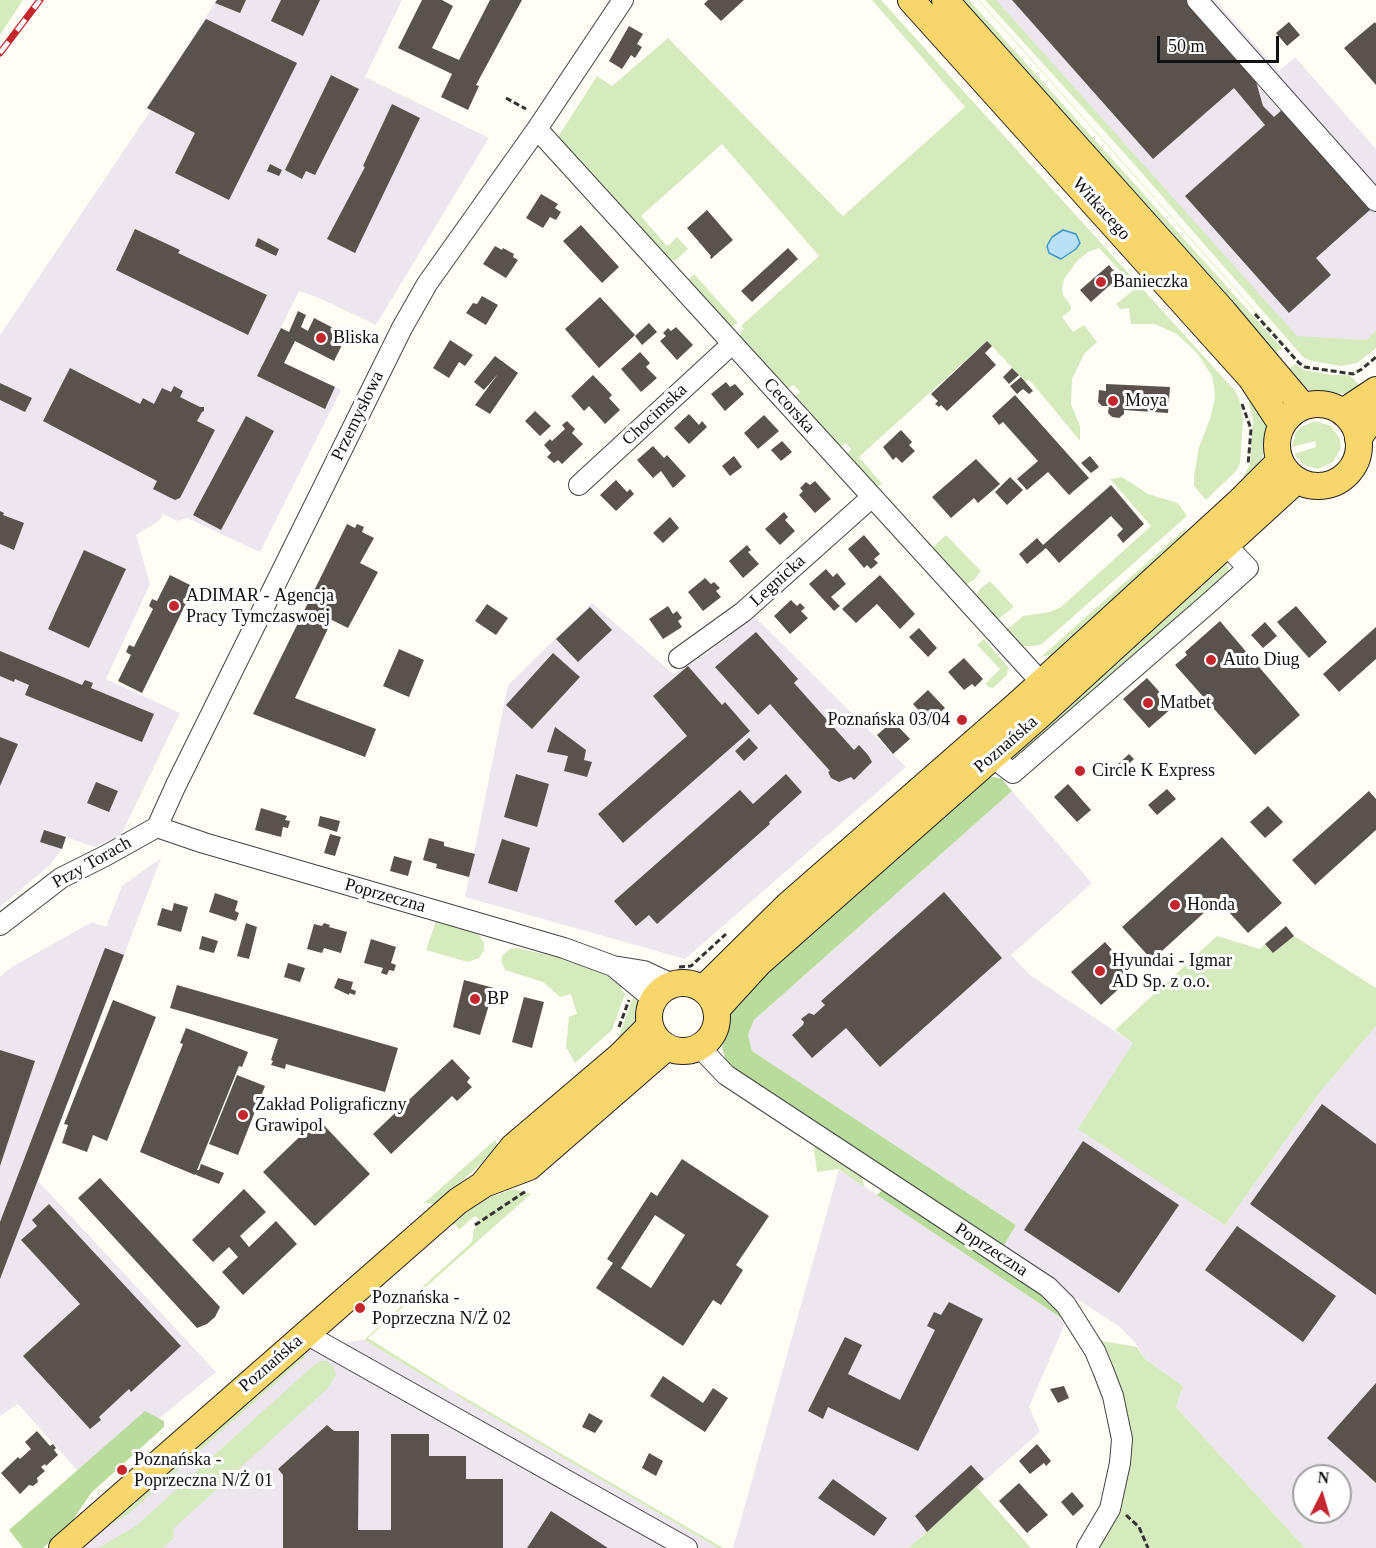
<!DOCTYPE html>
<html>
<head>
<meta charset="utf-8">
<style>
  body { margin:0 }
  #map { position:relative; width:1376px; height:1548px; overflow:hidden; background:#fffdf5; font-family:Georgia,serif }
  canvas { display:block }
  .north { position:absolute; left:1292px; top:1464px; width:60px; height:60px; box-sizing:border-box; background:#fff; border:2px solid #a0a0a0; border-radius:50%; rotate:5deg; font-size:16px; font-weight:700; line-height:24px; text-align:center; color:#111 }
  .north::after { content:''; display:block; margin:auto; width:21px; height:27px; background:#c4262e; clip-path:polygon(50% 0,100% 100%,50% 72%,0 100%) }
  .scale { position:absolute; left:1157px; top:36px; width:122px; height:27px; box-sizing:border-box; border:3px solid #111; border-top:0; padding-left:8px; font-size:18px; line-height:21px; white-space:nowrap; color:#111; -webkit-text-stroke:4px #fff; paint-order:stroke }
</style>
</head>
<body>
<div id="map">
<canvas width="1376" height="1548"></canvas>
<div class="north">N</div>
<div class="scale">50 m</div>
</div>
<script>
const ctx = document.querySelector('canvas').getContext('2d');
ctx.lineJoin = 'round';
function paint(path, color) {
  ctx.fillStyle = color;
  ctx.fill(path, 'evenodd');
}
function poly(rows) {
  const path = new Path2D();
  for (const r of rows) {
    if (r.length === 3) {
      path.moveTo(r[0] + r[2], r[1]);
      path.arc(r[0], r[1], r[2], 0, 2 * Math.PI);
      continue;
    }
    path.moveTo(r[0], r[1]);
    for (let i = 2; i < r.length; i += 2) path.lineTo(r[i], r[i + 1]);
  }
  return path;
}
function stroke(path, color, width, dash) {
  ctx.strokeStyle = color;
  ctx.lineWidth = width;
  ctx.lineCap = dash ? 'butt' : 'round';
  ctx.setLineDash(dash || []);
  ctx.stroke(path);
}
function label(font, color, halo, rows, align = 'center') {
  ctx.font = font + ' Georgia,serif';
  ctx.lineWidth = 6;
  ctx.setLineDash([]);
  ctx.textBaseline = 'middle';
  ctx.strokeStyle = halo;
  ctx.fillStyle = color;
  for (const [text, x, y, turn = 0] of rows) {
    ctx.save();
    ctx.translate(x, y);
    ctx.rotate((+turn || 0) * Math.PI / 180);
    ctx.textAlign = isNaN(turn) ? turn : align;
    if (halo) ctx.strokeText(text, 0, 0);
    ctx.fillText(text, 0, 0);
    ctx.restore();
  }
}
paint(poly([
  [217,0,402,0,365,77,489,138,376,325,317,297,299,291,269,352,284,361,284,363,341,390,260,552,187,518,177,521,163,514,159,521,136,535,150,584,106,679,180,713,121,835,94,847,66,837,62,849,50,865,0,907,0,335,151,110,147,108],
  [994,0,1215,0,1279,71,1295,57,1376,149,1376,331,1366,340,1297,337],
  [592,603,673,674,703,656,755,617,906,767,685,959,465,897,508,685],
  [1012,791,1092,883,1011,955,1031,976,1133,1043,1195,1206,1225,1225,1320,1092,1376,1026,1376,1548,1305,1548,1176,1407,1183,1386,1144,1358,1136,1344,1120,1327,1001,1250,1016,1225,752,1051,748,1035,754,1020],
  [1304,1476,1340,1476,1340,1512,1304,1512],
  [161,858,38,1181,216,1372,85,1479,18,1404,0,1416,0,977,10,968,92,922,106,927,122,886],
  [839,1169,1066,1321,1029,1407,1040,1432,908,1548,733,1548],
  [364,1340,447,1390,448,1388,457,1393,456,1395,718,1548,81,1548,199,1440,313,1346]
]), '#eee6ef');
paint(poly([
  [0,0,23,0,0,35],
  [872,0,881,0,1236,392,1239,398,1243,419,1240,463,1237,470,1206,500,1194,486,1194,476,1199,447,1210,419,1214,403,1215,394,1212,376,1198,354,1177,334,1155,324,1131,324,1129,308,1120,309,1116,304,1136,288,1099,248,1088,252,1078,260,1064,279,1062,288,1063,295,1071,306,1070,311,1062,317,1073,332,1084,325,1097,342,1084,354,1072,379,1071,404,1080,426,1080,441,1029,379,1026,382,987,341,859,457,882,484,875,488,846,455,851,449,846,443,838,448,794,398,800,392,794,385,785,390,738,337,744,329,741,326,819,256,722,144,641,216,666,245,669,245,677,237,688,249,676,260,669,261,558,137,597,76,612,86,668,38,843,216,965,107],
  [958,0,969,0,1282,348,1275,354],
  [978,0,979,0,1291,351,1290,351],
  [985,0,996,0,1297,336,1366,340,1376,331,1376,348,1357,363,1341,366,1312,361,1304,358,1126,155],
  [694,274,738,323,729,327,687,281],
  [1295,364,1304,370,1332,375,1349,375,1361,386,1346,394,1309,390,1300,384,1287,370],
  [1250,398,1266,423,1266,431,1263,455,1259,464,1239,486,1250,464,1253,420,1249,402],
  [1315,421,1331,426,1340,439,1341,448,1333,462,1318,469,1304,465,1294,454,1316,447,1315,441,1292,447,1296,432,1301,427],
  [1122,477,1148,494,1178,503,1187,516,1042,644,1035,646,1023,646,1020,649,1007,634,1008,629,1023,616,1050,612,1061,607,1151,526,1110,479],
  [1187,527,1184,536,1059,652,1051,656,1042,656],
  [946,535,981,571,975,579,966,585,962,585,933,551,934,546],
  [1221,564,1227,565,1230,573,1015,759,1012,755],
  [990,581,1014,607,998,619,993,620,974,598,980,589],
  [984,639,1008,667,1007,675,993,688,988,687,986,683,1000,669,977,645],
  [436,921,473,932,480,936,484,943,484,950,479,958,468,962,426,950],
  [1217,936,1260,949,1265,944,1273,953,1294,936,1376,988,1376,1026,1320,1092,1225,1225,1078,1129,1133,1043,1115,1030],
  [517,948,584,963,623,985,621,989,625,994,612,1030,575,1063,566,1047,569,1017,577,1014,571,994,560,997,543,982,505,970,501,961,502,956,510,949],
  [634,995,639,1006,637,1022,616,1044],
  [495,1140,499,1148,438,1202,433,1204,424,1203],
  [815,1143,862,1173,864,1187,839,1169,817,1172,814,1150],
  [515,1189,531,1194,368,1338,448,1388,447,1390,364,1340,472,1242,474,1229,481,1221,475,1216,459,1230,455,1224,453,1225,452,1221,478,1201],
  [1102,1341,1137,1347,1144,1358,1183,1386,1176,1407,1305,1548,1100,1548,1119,1504,1123,1401],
  [303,1351,306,1355,305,1357,127,1515,103,1529],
  [327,1361,334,1367,336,1375,327,1389,173,1529,174,1538,163,1548,98,1548,136,1526,314,1365,321,1361],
  [457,1393,723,1548,718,1548,456,1395],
  [976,1486,1031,1548,908,1548,927,1532]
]), '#d5ebbd');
paint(poly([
  [991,777,1001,778,1012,791,754,1020,748,1035,752,1051,1016,1225,1001,1250,733,1072,726,1061,722,1048,729,1029,732,1008,741,995,980,779],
  [886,1186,1053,1297,1066,1321,877,1195],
  [145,1411,164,1421,164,1427,91,1493,73,1520,43,1548,23,1548,9,1530]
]), '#b9dc9c');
const water = poly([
  [1063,230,1076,234,1080,243,1076,249,1061,259,1049,253,1047,246,1052,237,1063,230]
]);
paint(water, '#b9e0f7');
stroke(water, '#3f96cf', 1.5);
paint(poly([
  [217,0,246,0,240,13,215,3],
  [281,0,320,0,303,36,271,21],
  [422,0,442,0,453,6,432,48,459,60,490,0,522,0,476,85,479,86,468,110,441,97,452,74,398,48],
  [708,0,744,0,721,21,704,4],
  [1012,0,1186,0,1255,78,1263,106,1274,117,1283,109,1371,209,1316,258,1331,275,1289,313,1185,196,1265,125,1234,88,1153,159],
  [206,19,297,63,229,200,175,173,195,133,147,108],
  [1289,22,1300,35,1287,46,1276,33],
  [1375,22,1376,24,1376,85,1344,48],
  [629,26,643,34,637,44,642,47,635,58,631,55,622,69,609,61],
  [331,75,359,89,315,175,306,171,302,179,285,170],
  [392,104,420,118,355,253,327,239,365,167,363,166],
  [270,164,282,170,279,176,267,171],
  [541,194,558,204,555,208,561,212,556,220,550,217,543,228,526,218],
  [707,210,733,240,711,259,710,257,711,256,687,228],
  [581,225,619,267,602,283,563,241],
  [135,229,180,250,178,253,267,295,248,335,116,270],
  [258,238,279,249,276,256,255,246],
  [495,246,502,250,503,248,514,254,513,257,518,260,506,278,483,264],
  [788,248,798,259,752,302,741,291],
  [1109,265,1119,277,1091,302,1080,290],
  [482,296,498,305,486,325,466,313,473,303,477,304],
  [600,297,635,335,599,368,565,329],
  [298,311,306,315,301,327,308,331,314,318,347,335,334,361,295,341,284,363,335,387,325,409,257,376,281,328,289,332],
  [649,323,657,332,642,345,635,336],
  [676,327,693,345,677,360,660,341,666,336,663,333,668,328,671,331],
  [450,340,473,355,465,366,459,362,449,378,433,368],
  [987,341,992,346,985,353,996,365,947,411,941,405,939,407,935,404,938,401,931,394],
  [640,352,650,363,646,367,657,378,641,392,621,369],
  [495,356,518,373,490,414,475,405,498,374,484,390,474,382],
  [70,368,140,404,143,398,154,404,162,388,171,392,174,386,183,391,180,397,200,407,204,407,204,411,202,412,197,421,215,430,180,498,175,500,153,489,157,481,43,421],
  [1012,368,1019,375,1009,384,1003,377],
  [593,375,612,395,609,398,620,410,605,424,589,406,584,411,571,396],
  [1021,377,1033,391,1029,394,1023,389,1017,394,1010,386],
  [726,382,730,387,735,384,744,394,725,411,711,394],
  [0,383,32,398,25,412,0,400],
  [1106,384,1170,387,1168,413,1124,410,1124,414,1119,418,1112,417,1108,413,1109,406,1102,406,1098,402,1099,390,1106,391],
  [1015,395,1089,478,1069,495,1048,472,1027,490,1017,479,1038,461,1003,422,999,425,992,416],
  [535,411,551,426,540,436,525,421],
  [689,414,699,425,702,421,707,427,689,444,674,428],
  [764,415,779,431,758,449,744,433],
  [246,416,274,431,221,530,193,515],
  [567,421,575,429,572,433,583,444,562,464,558,460,554,463,547,457,551,453,544,445,550,439,552,441,565,429,562,425],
  [901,430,912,442,909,445,915,451,902,463,896,457,893,460,883,447],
  [782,441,792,452,781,461,771,450],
  [653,446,664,458,667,455,686,476,673,488,661,471,653,478,637,460],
  [734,456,742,467,730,476,722,466],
  [1090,456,1099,467,1091,473,1081,463],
  [976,459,1000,484,978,503,974,498,951,518,932,497],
  [1010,477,1023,490,1007,505,995,492],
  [616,480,627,492,630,489,634,494,616,511,600,495],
  [815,481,831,499,815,513,799,495,803,491,800,488,806,482,810,485],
  [1111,485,1144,524,1123,543,1117,535,1123,529,1111,516,1059,563,1046,548,1027,564,1019,554,1037,538,1043,545],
  [0,511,4,513,3,515,24,523,14,550,0,544],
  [784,512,788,517,785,520,795,531,780,545,765,529],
  [670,517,679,528,663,543,653,533],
  [347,524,355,528,357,524,364,527,362,532,374,538,360,563,378,572,348,628,332,620,295,698,376,729,365,757,253,714],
  [864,535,880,554,874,559,878,563,871,569,867,565,864,568,848,549],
  [747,545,751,550,748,552,759,564,743,578,729,561],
  [84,550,126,569,89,648,48,629],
  [826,569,833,577,837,573,846,584,831,597,840,606,834,611,809,584],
  [170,575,194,587,142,693,118,681,131,655,126,652,129,645,134,647,153,609,149,606,152,599,157,601],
  [880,575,915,614,900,629,877,604,856,623,842,609],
  [705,578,711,584,714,582,720,588,716,591,721,597,703,611,688,592],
  [791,600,797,606,800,603,805,608,801,611,808,618,790,634,774,616],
  [487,604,508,618,496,635,475,621],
  [668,606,673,614,677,611,682,618,678,621,682,627,663,639,649,619],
  [1296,606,1327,642,1309,658,1277,622],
  [590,607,612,630,578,662,556,639],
  [1220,621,1300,715,1255,755,1175,665,1187,655,1185,652],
  [1265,622,1277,636,1263,648,1251,635],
  [1376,627,1376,659,1339,692,1323,674],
  [919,628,937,648,928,657,909,637],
  [756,632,798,679,794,683,854,750,859,745,868,755,872,762,854,780,851,777,839,782,831,778,828,772,830,771,770,704,758,715,715,667],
  [399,649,424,660,409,697,383,686],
  [0,651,82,685,85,680,93,683,91,688,154,714,142,742,25,695,29,685,15,679,14,682,0,676],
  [553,653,580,677,532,729,506,705],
  [964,658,983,679,975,687,972,684,964,690,948,672],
  [688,666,722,705,725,702,750,731,623,843,598,814,687,736,653,696],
  [1147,678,1173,707,1149,728,1123,699],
  [928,690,945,708,929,722,913,704],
  [893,721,910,739,893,754,877,735],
  [555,727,586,750,584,760,592,762,587,777,564,771,568,756,547,752],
  [0,737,18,744,0,786],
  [749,738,758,748,744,761,735,751],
  [1129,754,1134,759,1122,770,1117,765],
  [516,774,549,784,537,827,504,817],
  [786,774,802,792,769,822,770,824,657,924,649,915,636,926,614,901,740,790,753,804],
  [96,782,118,791,109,812,87,803],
  [1068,784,1091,810,1077,822,1054,797],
  [1167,789,1176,799,1157,815,1148,805],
  [1369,791,1376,799,1376,830,1315,885,1292,860],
  [1268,806,1283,822,1265,838,1250,822],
  [261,808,287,816,285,820,290,821,288,828,283,827,281,837,255,830],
  [320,816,340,821,337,832,318,826],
  [44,830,66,837,62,849,40,842],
  [330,834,341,837,335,856,324,853],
  [1222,837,1282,903,1248,933,1218,900,1152,960,1122,927],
  [429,838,444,842,444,846,475,854,469,877,436,868,437,864,423,860],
  [502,839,530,848,517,892,488,883],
  [394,856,412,861,408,876,390,871],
  [944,892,1002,958,880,1067,846,1028,812,1058,792,1035,803,1025,804,1022,801,1019,809,1013,814,1015,825,1005,821,1001],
  [215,893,238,901,235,911,239,913,236,921,209,912],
  [174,903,188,907,181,932,157,925,162,908,172,911],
  [246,923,257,927,249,959,237,956],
  [324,923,330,925,329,927,347,932,341,953,324,948,322,953,307,949,314,924,322,926],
  [1286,926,1294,936,1273,953,1265,944],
  [202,936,218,941,214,953,199,949],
  [371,939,396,947,391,963,396,965,394,971,389,970,387,975,381,973,383,968,364,963],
  [1105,942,1134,975,1101,1005,1071,972],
  [105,948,124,955,0,1279,0,1222],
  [288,963,305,968,300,982,284,977],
  [338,978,353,982,351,989,356,991,355,995,349,993,349,995,334,988],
  [464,980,494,988,480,1035,453,1027],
  [177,985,398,1048,385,1092,286,1064,285,1069,271,1065,273,1061,271,1060,278,1039,170,1008],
  [524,997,544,1002,532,1048,512,1042],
  [113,1000,156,1017,107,1141,93,1135,87,1152,62,1143,68,1125,64,1124],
  [186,1028,248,1052,242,1067,239,1066,197,1170,199,1170,201,1164,224,1173,219,1184,196,1175,197,1173,195,1175,140,1152,183,1044,180,1043],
  [0,1050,35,1061,0,1166],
  [452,1059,470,1078,467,1082,472,1087,457,1101,452,1096,391,1154,373,1134],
  [237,1075,265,1086,238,1155,209,1144],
  [1322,1104,1376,1144,1376,1295,1250,1204],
  [318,1119,370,1174,315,1226,263,1172],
  [1083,1141,1179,1205,1119,1293,1024,1230],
  [682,1159,769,1216,736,1265,743,1270,721,1305,713,1300,683,1346,596,1288,613,1263,607,1259,651,1192,657,1196],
  [655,1215,685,1235,651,1288,621,1268],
  [100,1178,220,1307,215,1317,207,1324,197,1328,78,1198],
  [244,1189,266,1212,240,1236,249,1247,276,1221,297,1244,243,1295,222,1272,238,1257,229,1247,213,1262,192,1240],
  [49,1204,181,1346,131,1392,129,1389,99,1417,101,1420,90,1429,23,1356,80,1304,21,1240,37,1226,32,1220],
  [1237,1226,1336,1296,1303,1342,1205,1270],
  [949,1302,983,1319,918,1451,828,1407,823,1419,808,1411,845,1337,862,1345,848,1374,900,1400,935,1330,927,1326,934,1312,941,1315],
  [663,1376,703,1403,713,1388,728,1398,705,1432,650,1396],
  [1376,1383,1376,1483,1327,1438],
  [1064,1386,1069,1398,1058,1403,1050,1389],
  [589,1413,603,1421,595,1433,582,1427],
  [327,1425,334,1431,359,1431,358,1530,391,1530,391,1434,429,1434,429,1456,466,1456,466,1479,503,1479,503,1548,283,1548,283,1475,278,1469],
  [37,1431,50,1446,53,1444,56,1448,54,1450,58,1455,46,1466,45,1464,41,1467,45,1471,37,1478,38,1482,33,1486,29,1485,20,1494,1,1473,18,1457,20,1459,31,1449,25,1442],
  [1037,1444,1051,1461,1046,1466,1044,1463,1030,1474,1019,1461],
  [649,1453,663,1461,656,1476,642,1468],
  [971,1465,984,1479,927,1532,915,1516],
  [833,1479,887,1518,874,1536,818,1498],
  [1019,1483,1048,1515,1027,1533,999,1501],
  [1072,1492,1084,1506,1073,1516,1061,1502],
  [551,1511,608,1548,527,1548]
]), '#5a524d');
const minor = poly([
  [1197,0,1376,201],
  [537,129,1041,682],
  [579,485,732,344],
  [679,658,743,612,872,497],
  [992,757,1013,773,1210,602,1248,568,1227,546],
  [157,827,176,785,402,328,427,284,537,129,623,0],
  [157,827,204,843,564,948,613,966,644,971,672,984],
  [0,925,61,878,105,856,157,827],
  [613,966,653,999],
  [702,1046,705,1053,726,1075,1048,1287,1066,1305,1095,1351,1103,1370,1113,1396,1122,1439,1120,1463,1110,1509,1087,1548],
  [306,1334,687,1548]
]);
const major = poly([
  [911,0,1251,378,1282,425],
  [945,0,1223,311,1303,406],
  [1318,445,41],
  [1343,412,1376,390],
  [1358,439,1376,413],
  [683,1017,34],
  [703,989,788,905,1018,704,1241,500,1280,461],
  [716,1010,759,963,1040,715,1297,480],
  [484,1183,513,1147,620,1056,649,1027],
  [62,1548,458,1201,484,1184,529,1167,666,1048]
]);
stroke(minor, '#444', 22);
stroke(major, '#222', 28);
stroke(poly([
  [506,98,526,109],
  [1255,314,1299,363,1305,367,1353,374,1362,369,1376,357],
  [1242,404,1251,429,1248,465],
  [679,967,691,966,726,934],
  [619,1027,629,1000],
  [475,1225,526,1191],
  [1126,1515,1139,1527,1148,1548]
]), '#333', 3, [6, 3]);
stroke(minor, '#fff', 20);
stroke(major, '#f9d66b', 26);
const rail = poly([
  [0,53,40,0]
]);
stroke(rail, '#c4262e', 7);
stroke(rail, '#fff', 4.5, [14]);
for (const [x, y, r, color] of [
  [1101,282,6,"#c4262e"],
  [321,338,6,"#c4262e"],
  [1113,401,6,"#c4262e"],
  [174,606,6,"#c4262e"],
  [1211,660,6,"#c4262e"],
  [1148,703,6,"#c4262e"],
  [962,720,6,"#c4262e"],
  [1080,771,6,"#c4262e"],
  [1175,905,6,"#c4262e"],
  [1100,971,6,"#c4262e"],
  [475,999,6,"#c4262e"],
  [243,1115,6,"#c4262e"],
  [360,1308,6,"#c4262e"],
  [122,1470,6,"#c4262e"]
]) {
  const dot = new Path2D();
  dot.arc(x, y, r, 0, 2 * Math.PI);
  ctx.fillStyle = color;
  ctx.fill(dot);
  stroke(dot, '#fff', 2);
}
label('18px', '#111', '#fff', [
  ["Witkacego",1101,209,48],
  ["Cecorska",789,406,48],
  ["Chocimska",655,415,-43],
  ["Przemysłowa",358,416,-64],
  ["Legnicka",778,581,-42],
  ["Poznańska",1006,745,-41],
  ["Przy Torach",92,863,-29],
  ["Poprzeczna",385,896,16],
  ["Poprzeczna",991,1250,33],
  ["Poznańska",271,1364,-41]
]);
label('18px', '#111', '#fff', [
  ["Banieczka",1113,282],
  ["Bliska",333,338],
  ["Moya",1125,401],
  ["ADIMAR - Agencja",186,596],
  ["Pracy Tymczaswoej",186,617],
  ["Auto Diug",1223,660],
  ["Matbet",1160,703],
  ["Poznańska 03/04",950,720,"right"],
  ["Circle K Express",1092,771],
  ["Honda",1187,905],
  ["Hyundai - Igmar",1112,961],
  ["AD Sp. z o.o.",1112,982],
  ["BP",487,999],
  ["Zakład Poligraficzny",255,1105],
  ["Grawipol",255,1126],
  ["Poznańska -",372,1298],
  ["Poprzeczna N/Ż 02",372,1319],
  ["Poznańska -",134,1460],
  ["Poprzeczna N/Ż 01",134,1481]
], 'left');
</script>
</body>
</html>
